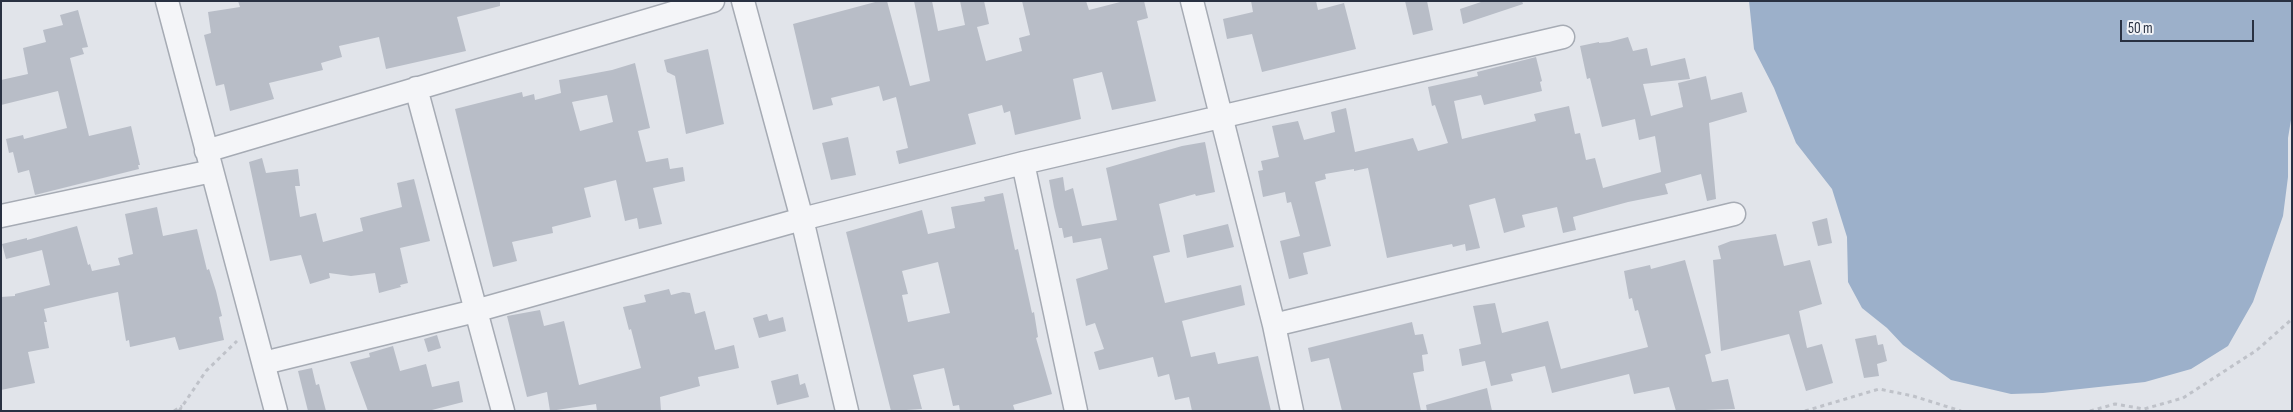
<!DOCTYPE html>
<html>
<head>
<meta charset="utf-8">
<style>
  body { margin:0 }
  #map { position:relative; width:2293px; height:412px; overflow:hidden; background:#e1e4ea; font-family:"Sofia Sans Condensed",sans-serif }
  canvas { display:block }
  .frame { position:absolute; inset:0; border:2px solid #293142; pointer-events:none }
  .scale { position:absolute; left:2120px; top:20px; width:134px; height:22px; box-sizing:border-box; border:2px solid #293142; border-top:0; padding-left:6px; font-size:15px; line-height:18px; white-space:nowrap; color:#293142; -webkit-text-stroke:4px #f1f3f7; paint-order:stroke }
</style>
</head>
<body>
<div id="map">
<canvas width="2293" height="412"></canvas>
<div class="frame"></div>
<div class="scale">50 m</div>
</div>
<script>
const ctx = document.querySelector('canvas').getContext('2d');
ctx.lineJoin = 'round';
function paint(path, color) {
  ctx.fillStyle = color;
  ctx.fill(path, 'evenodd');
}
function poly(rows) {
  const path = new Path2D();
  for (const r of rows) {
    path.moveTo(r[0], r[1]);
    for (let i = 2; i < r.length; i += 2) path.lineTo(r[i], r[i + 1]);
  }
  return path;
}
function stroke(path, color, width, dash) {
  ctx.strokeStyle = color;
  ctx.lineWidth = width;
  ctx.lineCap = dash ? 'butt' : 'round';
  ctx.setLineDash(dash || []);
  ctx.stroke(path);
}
paint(poly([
  [1749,1,2292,1,2292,114,2288,138,2288,177,2283,216,2253,302,2228,346,2191,369,2145,382,2043,393,2011,394,1951,380,1903,345,1887,328,1862,308,1848,282,1847,237,1832,189,1796,143,1774,88,1754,49]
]), '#9cb0ca');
paint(poly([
  [238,1,500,1,500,6,457,17,466,51,386,69,379,37,339,46,342,57,321,63,323,70,269,83,274,99,230,111,224,84,216,86,204,35,211,33,208,12,240,7],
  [879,1,887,1,910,86,930,81,914,1,932,1,938,31,965,25,960,1,984,1,989,24,977,27,986,61,1022,51,1019,38,1030,35,1022,1,1086,1,1089,10,1124,1,1144,1,1148,18,1137,21,1156,101,1112,110,1102,72,1073,79,1081,119,1015,135,1010,111,1004,113,1002,105,968,114,976,144,899,164,896,151,908,148,896,97,883,101,879,86,831,98,833,105,813,110,793,24],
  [1251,1,1316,1,1318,10,1344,3,1356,49,1262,72,1252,34,1227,39,1223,19,1253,12],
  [1405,1,1427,1,1433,30,1413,35],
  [1484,1,1522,1,1523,4,1463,24,1460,9],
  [78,10,88,47,82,48,84,54,70,58,89,136,131,126,140,165,138,165,139,169,35,195,29,170,18,173,13,152,9,153,6,139,23,135,24,139,67,128,58,91,1,105,1,80,28,74,23,48,46,42,43,30,63,25,60,15],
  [1628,37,1633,51,1647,48,1651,66,1685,58,1690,79,1643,84,1651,116,1683,107,1678,83,1706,76,1711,100,1742,92,1747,112,1709,123,1716,199,1707,201,1701,174,1665,184,1668,194,1628,202,1573,217,1576,230,1563,233,1557,207,1522,215,1525,227,1504,233,1495,198,1469,205,1480,248,1466,251,1465,244,1453,247,1452,244,1387,258,1368,168,1354,171,1354,169,1325,174,1326,179,1315,182,1331,246,1303,253,1308,274,1289,279,1280,241,1300,236,1291,202,1287,203,1285,192,1263,197,1258,171,1263,170,1261,161,1279,157,1272,126,1298,121,1304,140,1335,132,1331,112,1346,108,1355,152,1413,138,1418,151,1448,143,1435,105,1432,106,1428,87,1478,76,1477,72,1536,57,1542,81,1540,82,1542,91,1484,105,1481,95,1454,101,1462,139,1536,121,1534,114,1569,106,1575,134,1580,133,1586,160,1595,158,1603,188,1661,172,1655,136,1639,140,1635,119,1602,127,1590,78,1587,79,1580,46,1599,42,1599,43,1609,42],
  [708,49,724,124,686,134,675,76,667,72,664,60],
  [635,63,650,128,638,131,646,162,668,158,670,169,683,167,685,181,653,188,662,224,639,229,637,218,625,221,616,180,584,188,591,217,552,227,553,233,512,242,517,261,493,267,455,109,522,92,523,97,534,94,535,100,561,93,559,80,612,70],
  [607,95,613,122,580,131,572,102],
  [848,137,856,175,831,180,822,143],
  [1205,142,1215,192,1196,196,1195,194,1159,204,1170,252,1153,256,1165,303,1241,285,1245,305,1182,321,1191,357,1215,352,1218,364,1258,356,1271,411,1192,411,1189,397,1175,400,1169,374,1158,377,1153,357,1099,370,1094,352,1104,349,1095,323,1086,326,1076,279,1108,269,1101,238,1073,243,1072,236,1064,238,1062,228,1059,228,1054,207,1049,180,1063,177,1065,191,1073,188,1082,226,1117,220,1106,168,1182,146],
  [262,158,266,173,298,169,300,186,295,186,300,217,316,213,323,242,363,231,360,218,402,207,397,183,414,179,430,241,400,248,408,283,400,285,401,287,379,293,375,273,351,276,329,273,330,278,310,284,301,255,270,261,249,162],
  [1003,193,1015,250,1018,249,1032,313,1034,312,1038,337,1036,338,1052,394,1013,405,1015,411,960,411,959,405,953,406,944,368,913,375,922,409,891,411,846,232,922,210,928,234,955,228,951,207,985,201,984,197],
  [938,262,950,313,908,322,902,295,908,294,902,271],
  [157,207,163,236,197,229,207,270,209,269,216,291,222,316,219,317,224,340,179,350,175,337,130,347,129,340,126,341,118,292,91,298,44,309,47,322,44,322,49,348,28,352,35,383,1,390,1,297,15,296,15,294,50,285,42,250,6,259,2,244,27,238,27,240,77,226,88,265,90,264,92,271,120,265,118,258,133,254,125,214],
  [1827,218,1832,243,1818,246,1812,222],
  [1228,224,1234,247,1187,258,1183,235],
  [1776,234,1784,266,1810,260,1822,304,1799,311,1807,348,1822,344,1833,383,1806,391,1789,334,1721,351,1713,260,1721,259,1718,246,1731,241],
  [1685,260,1711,353,1705,355,1712,382,1728,379,1735,409,1676,411,1669,387,1634,394,1629,374,1552,393,1545,366,1511,374,1513,381,1491,386,1485,361,1462,366,1459,349,1481,344,1473,306,1495,303,1502,333,1548,321,1561,369,1648,347,1638,310,1635,311,1632,298,1629,299,1624,271,1650,265,1651,269],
  [669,289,671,295,683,292,690,293,695,314,705,311,715,350,734,345,739,368,698,377,700,386,660,397,661,411,597,411,596,404,550,411,547,392,527,397,507,316,540,310,544,326,564,321,579,385,641,368,631,329,629,330,623,307,646,302,644,295],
  [767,314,769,321,783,317,786,331,759,338,753,318],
  [1412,322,1415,335,1423,334,1428,354,1422,355,1424,371,1413,373,1421,411,1342,411,1329,358,1311,362,1308,348],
  [437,335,441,348,428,352,424,339],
  [1876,335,1878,345,1883,344,1887,361,1877,364,1879,376,1864,378,1855,339],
  [393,346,400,371,426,364,432,387,459,381,463,402,428,411,368,411,350,362,370,357,369,353],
  [312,368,316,385,319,384,326,411,308,411,298,371],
  [798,374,800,385,805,383,809,397,777,405,771,381],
  [1487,388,1492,411,1427,411,1426,405]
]), '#b8bdc7');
const minor = poly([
  [167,1,276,411],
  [743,1,802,219,847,411],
  [1192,1,1274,325,1292,411],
  [416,88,503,411],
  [206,151,713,1],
  [1023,163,1076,411],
  [1,216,212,171],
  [1274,325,1734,214],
  [264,363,475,311,802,219,1023,163,1563,37]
]);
stroke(minor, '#a6abb4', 25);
stroke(poly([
  [174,411,182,406],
  [179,411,206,371,237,341],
  [1805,411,1879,389,1913,396,1961,411],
  [2090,411,2115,404,2144,409,2183,398,2257,350,2292,319]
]), '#bfc2c9', 3, [4, 4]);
stroke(minor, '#f4f5f8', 22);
</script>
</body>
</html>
